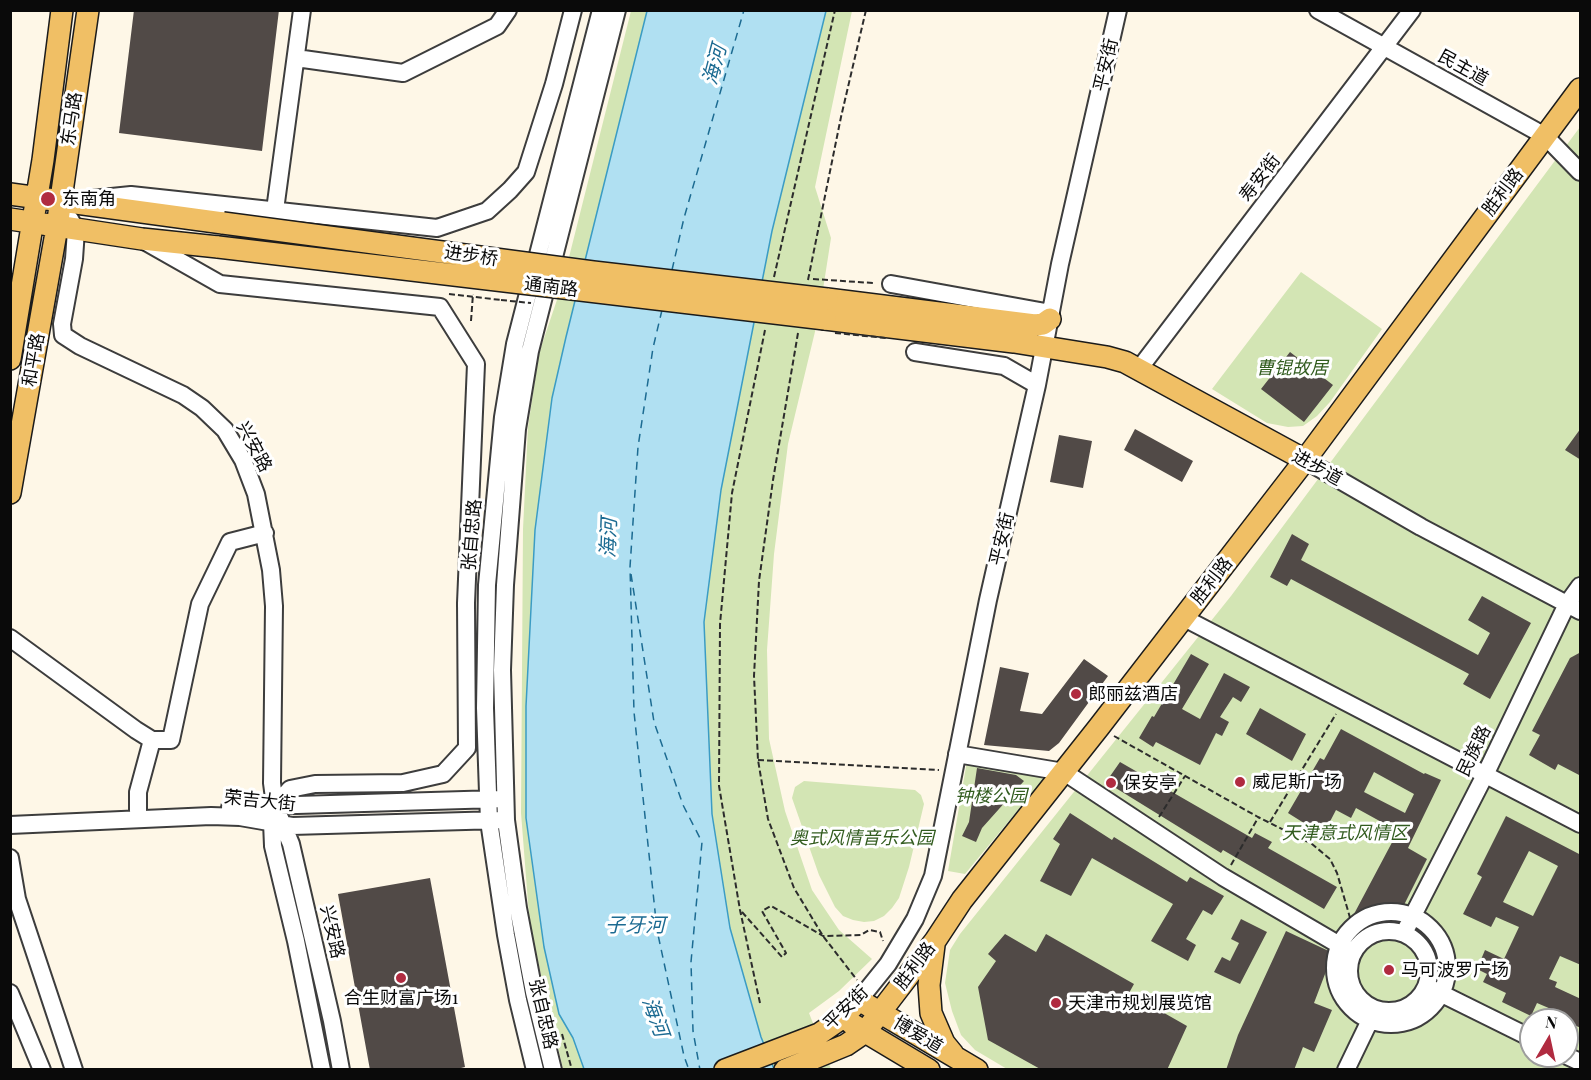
<!DOCTYPE html>
<html>
<head>
<meta charset="utf-8">
<style>
  body { margin:0 }
  #map { position:relative; width:1591px; height:1080px; overflow:hidden; background:#fef7e7; font-family:"Playfair Display",serif }
  canvas { display:block }
  .frame { position:absolute; inset:0; border:12px solid #0a0a0a; pointer-events:none }
  .north { position:absolute; left:1519px; top:1008px; width:60px; height:60px; box-sizing:border-box; background:#fff; border:2px solid #9d9d9d; border-radius:50%; rotate:9deg; font-size:16px; font-weight:700; line-height:24px; text-align:center; color:#0a0a0a }
  .north::after { content:''; display:block; margin:auto; width:21px; height:27px; background:#b02b40; clip-path:polygon(50% 0,100% 100%,50% 72%,0 100%) }
</style>
</head>
<body>
<div id="map">
<canvas width="1591" height="1080"></canvas>
<div class="frame"></div>
<div class="north">N</div>
</div>
<script>
const ctx = document.querySelector('canvas').getContext('2d');
ctx.lineJoin = 'round';
function paint(path, color) {
  ctx.fillStyle = color;
  ctx.fill(path, 'evenodd');
}
function poly(rows) {
  const path = new Path2D();
  for (const r of rows) {
    if (r.length === 3) {
      path.moveTo(r[0] + r[2], r[1]);
      path.arc(r[0], r[1], r[2], 0, 2 * Math.PI);
      continue;
    }
    path.moveTo(r[0], r[1]);
    for (let i = 2; i < r.length; i += 2) path.lineTo(r[i], r[i + 1]);
  }
  return path;
}
function stroke(path, color, width, dash) {
  ctx.strokeStyle = color;
  ctx.lineWidth = width;
  ctx.lineCap = dash ? 'butt' : 'round';
  ctx.setLineDash(dash || []);
  ctx.stroke(path);
}
function label(font, color, halo, rows, align = 'center') {
  ctx.font = font + ' "Playfair Display","Noto Sans SC",serif';
  ctx.lineWidth = 6;
  ctx.setLineDash([]);
  ctx.textBaseline = 'middle';
  ctx.strokeStyle = halo;
  ctx.fillStyle = color;
  for (const [text, x, y, turn = 0] of rows) {
    ctx.save();
    ctx.translate(x, y);
    ctx.rotate((+turn || 0) * Math.PI / 180);
    ctx.textAlign = isNaN(turn) ? turn : align;
    if (halo) ctx.strokeText(text, 0, 0);
    ctx.fillText(text, 0, 0);
    ctx.restore();
  }
}
paint(poly([
  [631,11,852,11,815,187,831,238,819,315,788,444,774,554,767,650,769,739,785,811,812,890,839,930,872,959,839,991,809,1013,831,1069,563,1069,530,928,521,813,523,529,528,427,539,353,562,285],
  [1580,127,1580,1069,1007,1069,975,1050,961,1035,952,1011,945,983,950,950,960,934,1231,596],
  [1531,1020,1567,1020,1567,1056,1531,1056],
  [1301,272,1382,329,1330,402,1317,416,1303,426,1288,427,1267,423,1212,389],
  [967,761,1048,774,965,874,948,871],
  [804,781,915,790,921,795,924,804,909,867,899,898,892,908,884,916,874,921,864,922,853,920,843,916,835,907,819,875,792,798,795,787]
]), '#d3e5b4');
const water = poly([
  [647,11,826,11,772,231,721,490,704,622,712,814,730,928,761,1037,774,1069,584,1069,573,1038,559,1014,544,947,526,818,526,706,535,530,552,398,566,337,647,11]
]);
paint(water, '#b0e0f2');
stroke(water, '#3b9cc4', 1.5);
stroke(poly([
  [672,270,684,218,744,10],
  [662,310,653,348,638,447,630,567,634,712,657,930,684,1056,689,1070],
  [631,574,654,722,683,805,702,842,691,962,693,1031,700,1070]
]), '#1c6b92', 1.5, [8, 6]);
paint(poly([
  [134,10,279,10,262,151,119,133],
  [1290,352,1333,385,1304,422,1261,389],
  [1581,428,1581,460,1565,450],
  [1135,429,1193,461,1182,482,1124,450],
  [1059,435,1092,441,1083,488,1050,482],
  [1292,534,1309,544,1301,560,1478,655,1490,633,1468,620,1482,596,1531,623,1490,699,1463,684,1469,674,1291,579,1287,586,1270,577],
  [1581,652,1581,776,1558,764,1555,770,1529,755,1540,735,1532,731,1570,658],
  [1191,654,1209,664,1182,709,1200,719,1224,673,1250,687,1241,702,1233,697,1220,717,1229,722,1222,736,1216,733,1200,765,1156,742,1153,747,1139,738,1152,716,1154,717],
  [1084,659,1108,676,1059,743,1049,751,984,745,1000,667,1029,673,1020,711,1042,714],
  [1260,708,1306,734,1292,761,1246,734],
  [1341,729,1424,774,1425,773,1441,780,1408,848,1427,859,1404,905,1354,914,1397,833,1396,830,1356,808,1351,818,1336,810,1323,835,1288,813,1320,758,1324,760],
  [1374,772,1414,794,1405,813,1364,792],
  [1120,762,1252,838,1255,833,1272,842,1268,848,1337,887,1324,909,1223,850,1221,853,1106,782],
  [977,768,1016,775,1024,781,982,828,976,842,962,836,969,822],
  [1070,813,1112,840,1114,837,1187,882,1190,877,1224,896,1212,915,1203,910,1186,939,1196,945,1188,961,1151,941,1173,904,1092,858,1071,896,1040,881,1060,844,1053,839],
  [1506,816,1581,855,1581,965,1560,956,1549,979,1557,982,1555,987,1581,999,1581,1028,1567,1022,1567,1020,1563,1020,1565,1015,1537,1003,1531,1016,1502,1002,1506,993,1483,982,1487,974,1477,969,1485,950,1504,959,1519,927,1496,917,1491,927,1463,914,1482,877,1477,874],
  [1529,851,1558,866,1533,916,1503,902],
  [430,878,465,1067,453,1070,370,1070,338,894],
  [1241,919,1267,932,1240,984,1214,972,1222,957,1230,961,1239,943,1231,939],
  [1286,931,1333,953,1314,1003,1332,1010,1314,1052,1303,1047,1294,1070,1226,1070,1238,1035],
  [1005,934,1036,952,1046,934,1134,984,1129,993,1187,1026,1167,1070,1042,1070,988,1040,978,987,996,961,988,954]
]), '#514a47');
const minor = poly([
  [1318,10,1545,136,1580,172],
  [296,58,403,73,497,26,508,10],
  [92,199,131,195,437,228,487,211,510,190,526,172,554,84,573,10],
  [275,210,302,10],
  [70,219,76,230,74,259,62,324,63,335,80,346,183,395,202,408,225,430,243,460,256,494,271,570,274,606,272,783,275,806,291,844,332,1021,341,1070],
  [146,242,220,284,440,307,476,364,466,603,467,748,443,774,403,783,315,784,290,789,275,806,272,822,273,846,296,941,322,1070],
  [891,284,1051,313],
  [915,352,1004,366,1037,385],
  [1139,369,1412,10],
  [1305,460,1421,527,1580,611],
  [1184,618,1580,824],
  [10,638,136,730,152,740,171,740,200,604,230,542,265,533],
  [957,754,1064,772,1223,877,1353,953],
  [230,807,498,799],
  [138,811,138,792,152,740],
  [10,825,211,816,240,817,292,826,500,820],
  [10,858,17,899,74,1070],
  [1391,968,56],
  [1389,971,40],
  [1404,933,1485,775,1567,604,1580,586],
  [1432,989,1531,1038],
  [10,993,42,1070],
  [859,1000,888,964,915,919,933,876,988,600,1037,385,1060,264,1118,10],
  [1567,1056,1580,1062],
  [535,1070,518,1000,506,935,489,821,485,708,487,585,503,417,515,344,601,10],
  [553,1070,534,992,518,908,506,820,502,670,505,585,517,429,530,351,617,10],
  [1346,1070,1374,1012]
]);
const major = poly([
  [10,194,223,223],
  [10,219,142,239,218,247],
  [827,299,1035,325,1043,324,1050,319],
  [825,319,1014,342,1107,357,1125,362,1305,460],
  [10,359,43,160,62,10],
  [10,493,57,227,88,10],
  [934,945,929,985,931,1013,944,1043,953,1054],
  [852,1024,929,1070],
  [725,1070,819,1034,842,1018,859,1000,977,1070],
  [785,1070,846,1045,865,1032,935,941,962,900,1099,727,1305,460,1580,89]
]);
stroke(minor, '#3d3d3d', 20);
stroke(major, '#1b1b1b', 24);
stroke(poly([
  [774,277,835,10],
  [808,280,841,117,866,10],
  [449,294,501,300],
  [798,333,773,480,759,581,754,676,758,760,768,819,794,888,823,936,857,980],
  [1114,736,1258,817,1312,844,1330,859,1337,873,1353,928],
  [758,760,939,770],
  [1159,817,1185,776],
  [1270,822,1336,714],
  [1231,865,1258,818],
  [742,912,782,957,786,953,762,911,771,906,823,936,861,935,869,930,880,932,883,941],
  [760,1003,740,910,719,786,720,624,732,493,765,330],
  [562,1034,572,1070]
]), '#2c2c2c', 2, [6, 3]);
stroke(minor, '#fff', 16);
stroke(major, '#f0bf65', 21);
const majorBridge = poly([
  [223,223,593,272,827,299],
  [218,247,825,319]
]);
stroke(majorBridge, '#1b1b1b', 24, []);
stroke(poly([
  [813,279,873,283],
  [501,300,531,303],
  [471,321,473,294],
  [835,333,886,338]
]), '#2c2c2c', 2, [6, 3]);
stroke(majorBridge, '#f0bf65', 21);
for (const [x, y, r, color] of [
  [48,199,8,"#b02b40"],
  [1076,694,6,"#b02b40"],
  [1240,782,6,"#b02b40"],
  [1111,783,6,"#b02b40"],
  [1389,970,6,"#b02b40"],
  [401,978,6,"#b02b40"],
  [1056,1003,6,"#b02b40"]
]) {
  const dot = new Path2D();
  dot.arc(x, y, r, 0, 2 * Math.PI);
  ctx.fillStyle = color;
  ctx.fill(dot);
  stroke(dot, '#fff', 2);
}
label('18px', '#0a0a0a', '#fff', [
  ["平安街",1106,65,-77],
  ["民主道",1463,68,29],
  ["东马路",72,119,-82],
  ["寿安街",1260,178,-53],
  ["胜利路",1503,192,-53],
  ["进步桥",471,256,8],
  ["通南路",551,287,7],
  ["和平路",34,360,-80],
  ["兴安路",254,447,62],
  ["进步道",1317,468,29],
  ["张自忠路",472,535,-85],
  ["平安街",1002,539,-77],
  ["胜利路",1212,581,-52],
  ["民族路",1474,751,-64],
  ["荣吉大街",260,801,6],
  ["兴安路",332,932,77],
  ["胜利路",915,966,-53],
  ["平安街",846,1008,-44],
  ["张自忠路",543,1014,77],
  ["博爱道",918,1035,31]
]);
label('18px', '#0a0a0a', '#fff', [
  ["东南角",62,199],
  ["郎丽兹酒店",1088,694],
  ["威尼斯广场",1252,782],
  ["保安亭",1123,783],
  ["马可波罗广场",1401,970],
  ["合生财富广场1",401,998,"center"],
  ["天津市规划展览馆",1068,1003]
], 'left');
label('italic 18px', '#325c1f', '#fff', [
  ["曹锟故居",1292,368],
  ["钟楼公园",991,796],
  ["天津意式风情区",1345,833],
  ["奥式风情音乐公园",862,838]
]);
label('italic 20px', '#1c6b92', '#fff', [
  ["海河",715,65,-75],
  ["海河",609,538,-88],
  ["子牙河",635,926],
  ["海河",655,1017,70]
]);
</script>
</body>
</html>
